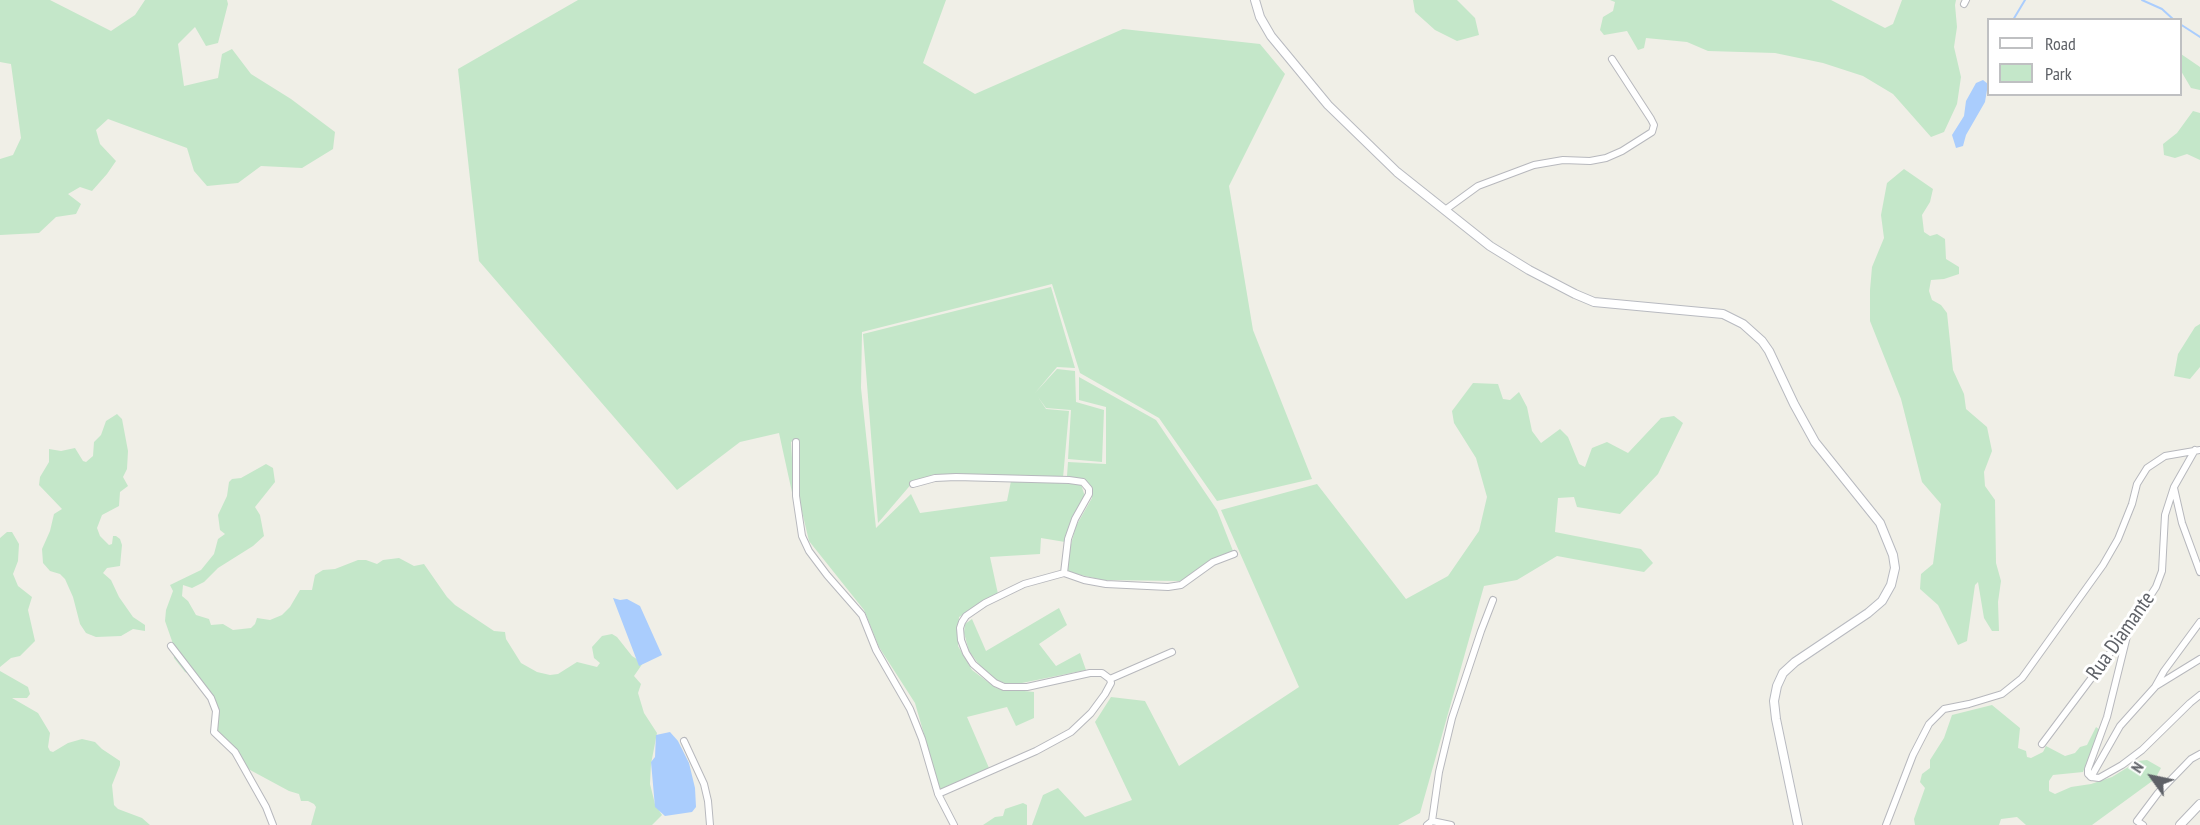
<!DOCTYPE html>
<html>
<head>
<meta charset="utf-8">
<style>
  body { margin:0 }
  #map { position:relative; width:2200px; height:825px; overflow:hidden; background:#f0efe7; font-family:"PT Sans Narrow",sans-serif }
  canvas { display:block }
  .legend { position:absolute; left:1987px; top:18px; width:195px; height:78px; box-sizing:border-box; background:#fff; border:2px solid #bfc0c2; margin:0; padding:8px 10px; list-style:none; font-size:18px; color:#5e6167 }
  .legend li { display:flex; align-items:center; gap:12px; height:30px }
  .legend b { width:30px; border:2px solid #bfc0c2 }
  .north { position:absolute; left:2122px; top:747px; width:60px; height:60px; -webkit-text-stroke:4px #fff; paint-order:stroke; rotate:303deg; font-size:16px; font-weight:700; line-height:24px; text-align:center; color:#5e6167 }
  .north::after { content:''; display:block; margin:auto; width:21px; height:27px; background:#5e6167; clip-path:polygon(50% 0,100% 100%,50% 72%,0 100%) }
</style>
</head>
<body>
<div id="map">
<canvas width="2200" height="825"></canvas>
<ul class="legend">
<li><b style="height:8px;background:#fff"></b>Road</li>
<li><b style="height:16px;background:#c4e7c9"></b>Park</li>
</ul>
<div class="north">N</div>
</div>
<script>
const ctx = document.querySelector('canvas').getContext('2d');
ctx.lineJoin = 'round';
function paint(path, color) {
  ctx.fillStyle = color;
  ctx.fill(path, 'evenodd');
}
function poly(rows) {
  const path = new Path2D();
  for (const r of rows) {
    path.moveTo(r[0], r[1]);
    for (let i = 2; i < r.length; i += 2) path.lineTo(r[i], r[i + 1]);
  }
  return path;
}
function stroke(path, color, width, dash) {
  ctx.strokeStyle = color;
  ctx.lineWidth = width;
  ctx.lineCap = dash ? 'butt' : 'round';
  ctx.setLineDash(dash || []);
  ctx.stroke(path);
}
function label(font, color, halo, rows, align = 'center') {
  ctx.font = font + ' "PT Sans Narrow",sans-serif';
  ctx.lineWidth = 6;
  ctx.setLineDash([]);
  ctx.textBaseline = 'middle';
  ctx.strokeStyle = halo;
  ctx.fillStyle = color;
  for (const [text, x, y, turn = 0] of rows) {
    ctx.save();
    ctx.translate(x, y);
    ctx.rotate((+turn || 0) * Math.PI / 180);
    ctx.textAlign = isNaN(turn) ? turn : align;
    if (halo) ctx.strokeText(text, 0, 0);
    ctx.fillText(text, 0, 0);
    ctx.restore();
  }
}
paint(poly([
  [0,0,50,0,111,31,135,15,145,0,227,0,228,4,218,43,206,46,195,27,178,44,184,86,218,78,222,54,232,49,251,74,291,99,335,132,333,149,302,168,261,166,238,183,207,186,194,171,187,148,108,119,96,130,100,144,116,161,107,174,92,191,80,187,68,194,81,204,76,214,56,217,39,233,0,235,0,159,13,155,21,138,11,64,0,62],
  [578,0,946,0,923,63,975,94,1123,29,1260,44,1285,74,1229,186,1253,330,1312,479,1217,501,1159,418,1080,373,1052,284,862,332,861,388,876,528,911,494,920,513,1007,501,1011,481,1081,484,1085,497,1065,542,1041,538,1040,554,990,557,998,594,959,617,958,646,972,670,996,688,1034,692,1034,718,1016,726,1007,707,967,717,989,768,940,790,915,703,879,647,864,610,809,541,800,503,798,442,796,439,791,442,795,506,779,433,740,442,677,490,479,261,458,69],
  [1413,0,1457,0,1475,18,1479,35,1457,41,1435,30,1415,12],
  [1610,0,1831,0,1885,28,1893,24,1902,0,1956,0,1955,5,1957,27,1954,47,1961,77,1957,104,1944,132,1931,137,1893,94,1863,76,1823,63,1775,53,1708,51,1687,42,1646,38,1644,48,1638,50,1627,31,1604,35,1600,30,1603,17,1613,11,1615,2],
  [2181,54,2200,67,2200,90,2191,88,2181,71],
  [2193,111,2200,113,2200,160,2187,154,2175,158,2164,155,2163,144,2177,133],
  [1904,169,1933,189,1930,202,1922,215,1924,232,1930,236,1937,234,1945,239,1946,259,1959,267,1959,274,1944,279,1931,280,1929,291,1932,300,1941,305,1947,313,1953,370,1964,394,1966,409,1987,427,1992,451,1984,472,1985,486,1995,500,1996,563,2001,581,1998,602,1999,631,1992,631,1984,618,1978,582,1975,585,1967,641,1958,645,1938,605,1920,589,1921,574,1933,564,1941,504,1922,482,1901,399,1870,321,1870,290,1872,267,1884,238,1881,215,1887,183],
  [1051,287,1075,368,1057,367,1035,393,1057,369,1075,371,1076,402,1104,410,1102,462,1068,459,1071,410,1046,408,1038,397,1046,409,1069,411,1063,478,954,475,913,482,878,523,863,334],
  [2200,324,2200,367,2190,379,2174,376,2178,354,2195,327],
  [1079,377,1156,420,1217,510,1233,551,1180,581,1103,580,1067,572,1070,548,1076,526,1092,498,1090,485,1081,479,1067,476,1068,462,1106,464,1106,407,1079,400],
  [1473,383,1498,384,1503,399,1510,400,1519,392,1527,407,1532,431,1541,443,1560,429,1568,437,1579,464,1585,467,1592,448,1607,442,1628,453,1661,418,1674,416,1683,423,1658,474,1620,514,1577,507,1574,497,1558,498,1555,532,1641,549,1653,563,1644,572,1557,556,1517,580,1484,586,1420,813,1398,825,1032,825,1043,795,1058,788,1085,817,1132,800,1095,722,1111,697,1145,701,1179,766,1299,687,1221,510,1317,484,1406,599,1448,576,1479,531,1487,497,1476,458,1454,423,1452,411],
  [117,414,122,419,128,451,127,469,123,477,128,486,120,492,119,506,102,515,97,528,100,536,109,545,112,544,113,536,116,536,120,539,122,545,120,566,107,568,103,573,111,580,119,597,133,617,145,625,145,631,133,629,121,636,96,637,86,633,80,624,73,597,65,579,60,574,50,571,43,563,42,549,50,531,54,514,62,509,39,485,40,477,49,462,49,449,61,451,75,448,83,461,86,462,93,456,94,442,101,435,106,421],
  [266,464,273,468,275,482,255,507,260,515,264,536,253,546,218,568,204,582,192,588,183,585,182,596,188,601,196,615,209,619,211,625,223,624,233,630,251,628,255,624,257,618,270,620,282,615,290,607,300,590,312,590,315,575,323,570,335,569,358,560,366,560,377,564,383,560,399,558,414,566,424,564,447,597,455,605,494,631,505,632,506,639,521,663,537,672,550,675,558,674,577,662,597,667,600,663,594,658,592,647,602,636,612,634,617,637,632,656,643,663,634,676,641,684,638,693,644,713,657,733,651,764,650,784,655,804,662,815,652,825,311,825,316,807,314,804,308,801,301,801,299,794,289,791,239,764,214,731,211,702,198,687,199,679,185,672,174,658,172,641,165,621,166,610,173,591,170,585,201,570,214,554,218,539,225,534,220,530,218,515,227,496,229,482,232,479,241,478],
  [7,532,12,532,19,544,18,561,13,574,18,586,32,597,28,610,35,641,20,656,11,658,0,667,0,671,28,687,30,694,27,698,12,698,38,713,50,733,48,747,50,751,53,752,68,743,82,739,95,742,102,749,120,761,120,765,112,785,114,805,118,809,142,818,150,825,0,825,0,538],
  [1059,608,1067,625,1039,644,1056,666,1080,653,1086,670,1012,685,994,680,980,666,969,651,964,633,965,624,972,619,986,651],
  [1992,705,2020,728,2018,748,2026,751,2027,757,2031,758,2043,752,2046,746,2065,756,2075,753,2080,747,2087,745,2096,727,2100,730,2083,772,2053,775,2049,781,2049,791,2055,794,2071,787,2091,784,2112,777,2138,761,2147,760,2161,768,2155,779,2092,825,2026,825,2017,817,2001,819,1999,825,1915,825,1914,819,1925,788,1920,782,1922,774,1930,768,1930,760,1944,738,1952,715],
  [1023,803,1027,805,1027,825,983,825,995,817,1003,816,1005,809]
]), '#c4e7c9');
paint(poly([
  [1983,80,1988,84,1985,102,1966,135,1963,146,1956,148,1952,135,1964,116,1966,101,1976,83],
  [613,598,620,600,627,599,640,606,662,655,639,666],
  [670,732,678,741,689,763,695,788,696,807,692,812,665,816,655,807,651,762,655,757,656,735]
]), '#aacdfd');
stroke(poly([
  [2142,0,2162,9,2174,20],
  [2013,20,2025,0],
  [2180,24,2200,37]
]), '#aacdfd', 2);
const minor = poly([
  [1964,4,1966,0],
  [1445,210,1478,186,1534,165,1563,160,1590,161,1606,158,1622,151,1652,132,1654,125,1651,119,1612,59],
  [796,442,796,496,802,536,809,551,827,575,862,615,876,650,910,709,922,739,938,794,954,825],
  [913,484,935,478,956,477,1069,480,1083,482,1089,489,1089,494,1075,519,1068,539,1064,573],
  [2174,488,2182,523,2200,572],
  [171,646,211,698,216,711,214,732,235,752,266,807,273,825],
  [1110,679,1102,673,1090,673,1027,687,1004,687,995,683,973,664,966,653,961,640,960,628,962,622,966,616,985,603,1024,584,1064,573,1084,580,1106,584,1168,587,1181,585,1213,562,1234,554],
  [1110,679,1172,652],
  [2156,686,2200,659],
  [684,741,704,784,708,801,710,825],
  [2042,744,2129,628,2156,587,2162,571,2165,515,2174,487,2195,450],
  [2091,777,2120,726,2155,687,2164,671,2200,622],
  [2091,777,2088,774,2088,769,2107,717,2128,632],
  [2091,777,2099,778,2122,765,2142,750,2190,703,2200,695],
  [938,794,1036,751,1071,732,1091,713,1105,694,1111,683,1110,679],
  [1432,821,1439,772,1452,718,1481,631,1493,600],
  [1427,825,1432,821,1451,825],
  [1886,825,1913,755,1929,724,1944,709,1969,704,2002,694,2022,678,2103,565,2118,539,2132,504,2137,484,2147,468,2165,456,2200,450],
  [2143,825,2137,821,2158,793,2191,759,2200,754]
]);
const tertiary = poly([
  [2180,825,2200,804]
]);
const secondary = poly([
  [1255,0,1260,17,1271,36,1328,105,1397,172,1490,246,1529,270,1575,294,1594,302,1723,314,1743,324,1762,341,1769,351,1794,404,1815,442,1880,523,1893,555,1895,568,1891,585,1882,601,1868,613,1795,662,1783,673,1777,686,1774,701,1776,719,1798,825]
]);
stroke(minor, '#b7b8bd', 8);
stroke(tertiary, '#b7b8bd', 10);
stroke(secondary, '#b8bac0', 10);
stroke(minor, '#fff', 6);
stroke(tertiary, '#fff', 8);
stroke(secondary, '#fff', 8);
label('21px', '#5e6167', '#fff', [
  ["Rua Diamante",2121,636,-55]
]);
</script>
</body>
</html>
